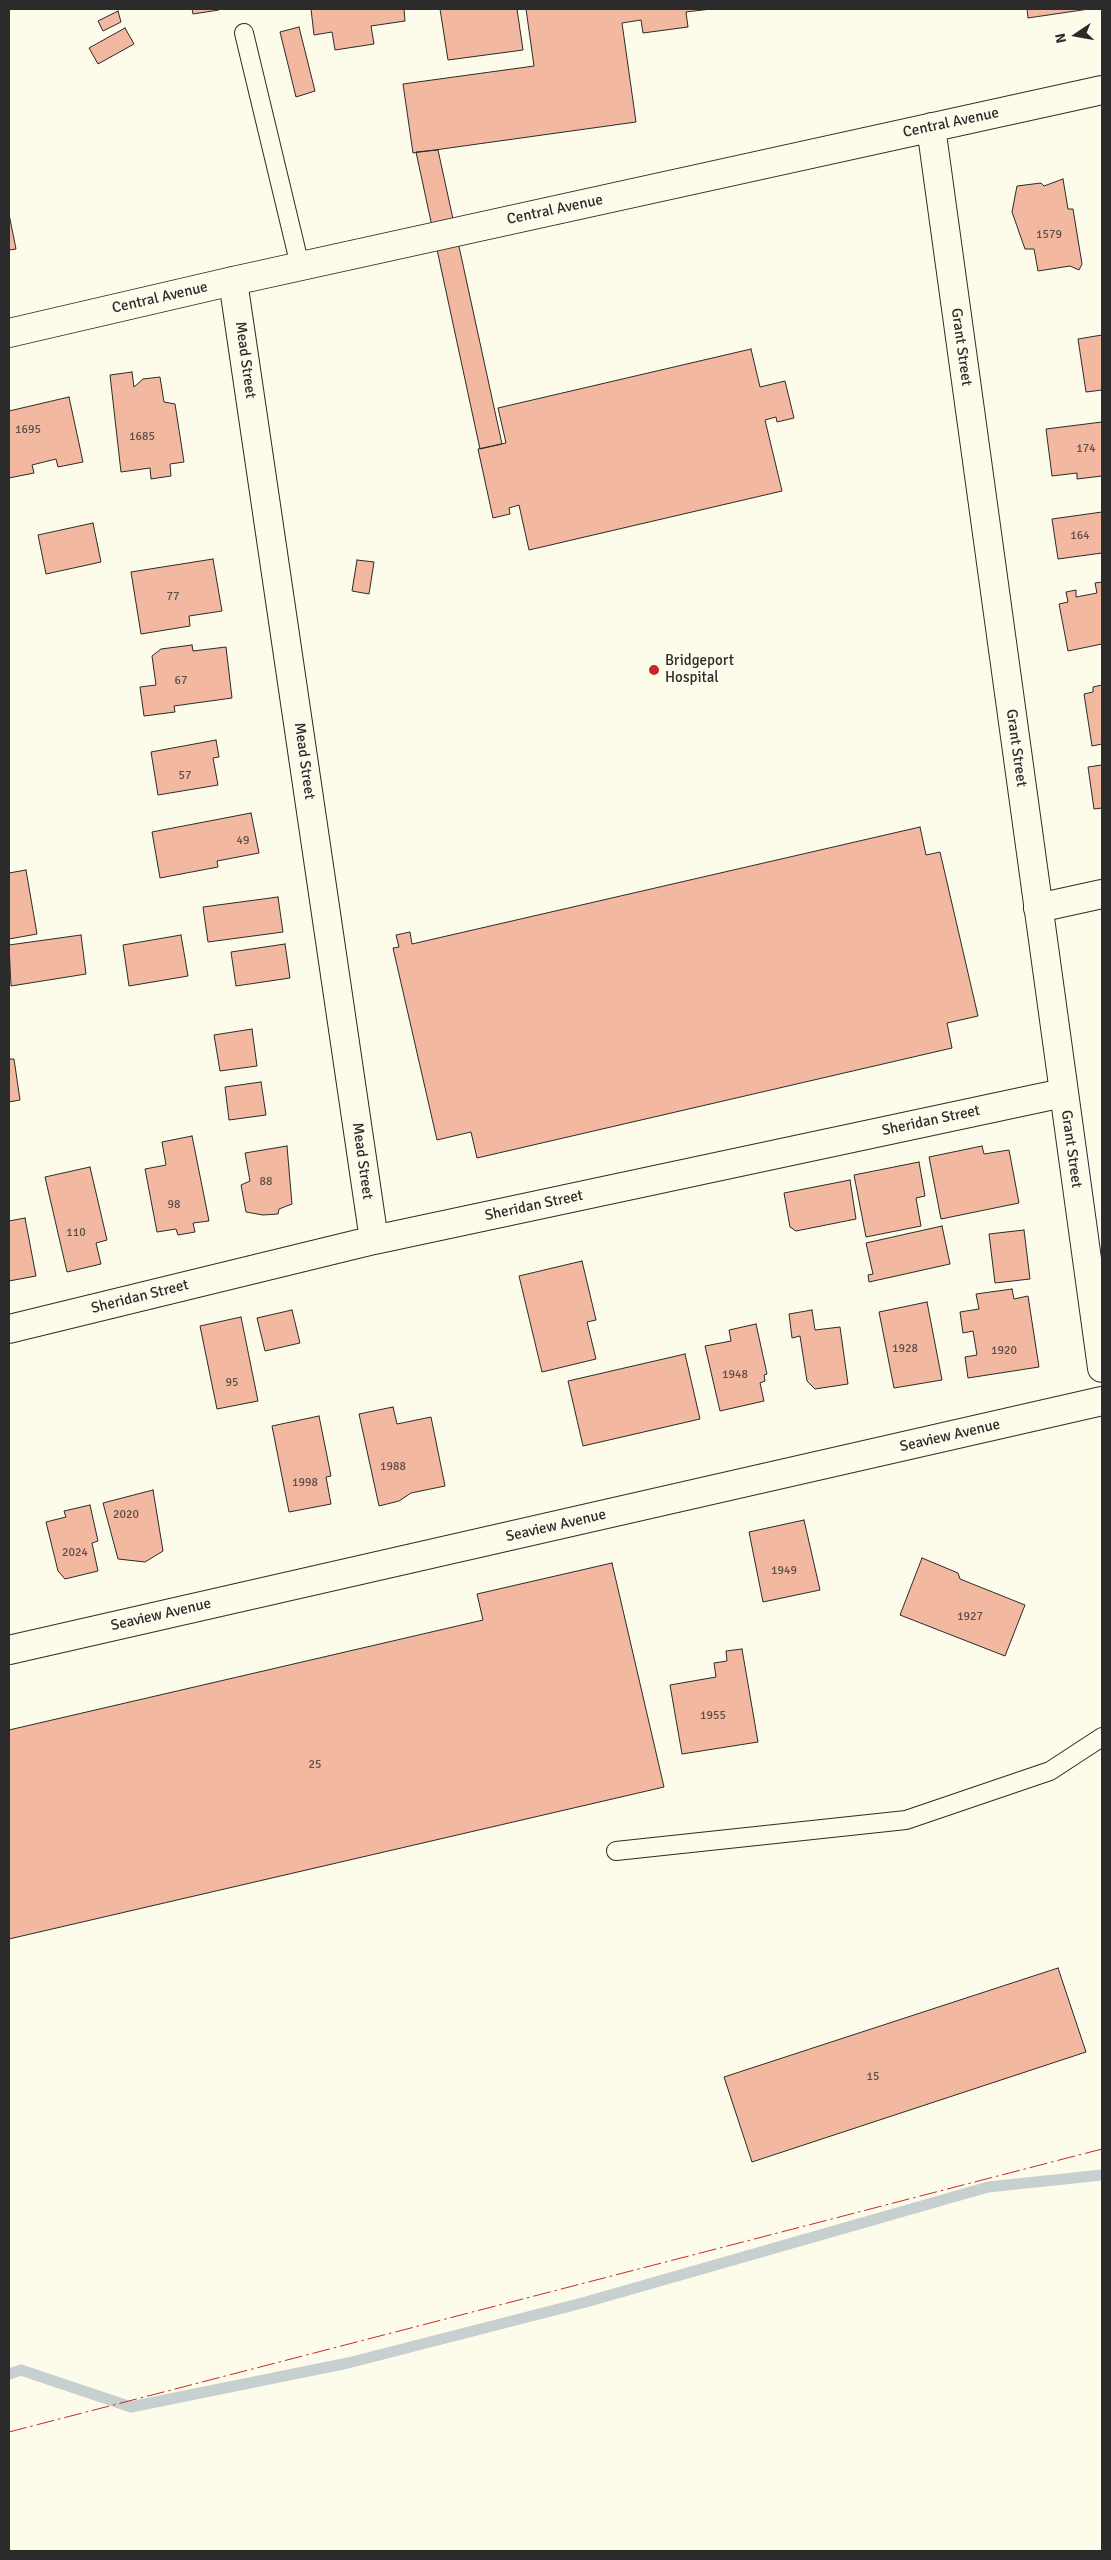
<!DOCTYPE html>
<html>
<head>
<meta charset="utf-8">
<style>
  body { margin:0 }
  #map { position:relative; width:1111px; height:2560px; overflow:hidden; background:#fdfbea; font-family:Signika,sans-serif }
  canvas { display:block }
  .frame { position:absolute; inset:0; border:10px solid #2b2b2b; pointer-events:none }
  .north { position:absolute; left:1051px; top:10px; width:50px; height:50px; -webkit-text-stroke:4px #fdfbea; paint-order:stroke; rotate:258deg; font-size:14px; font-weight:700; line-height:20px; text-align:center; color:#2b2b2b }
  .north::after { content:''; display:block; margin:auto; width:18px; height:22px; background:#2b2b2b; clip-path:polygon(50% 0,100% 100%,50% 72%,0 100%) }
</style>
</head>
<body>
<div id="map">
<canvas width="1111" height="2560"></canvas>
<div class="frame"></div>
<div class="north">N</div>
</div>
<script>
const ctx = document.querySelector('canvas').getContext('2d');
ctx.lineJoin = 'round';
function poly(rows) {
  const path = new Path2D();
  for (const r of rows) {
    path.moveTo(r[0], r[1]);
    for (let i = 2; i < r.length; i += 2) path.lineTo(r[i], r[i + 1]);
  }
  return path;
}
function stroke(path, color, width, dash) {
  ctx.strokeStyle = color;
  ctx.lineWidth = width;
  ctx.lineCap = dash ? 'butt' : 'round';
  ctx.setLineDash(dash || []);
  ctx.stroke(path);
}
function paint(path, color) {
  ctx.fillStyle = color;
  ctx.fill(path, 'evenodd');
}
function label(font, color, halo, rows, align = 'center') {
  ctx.font = font + ' Signika,sans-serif';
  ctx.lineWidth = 4;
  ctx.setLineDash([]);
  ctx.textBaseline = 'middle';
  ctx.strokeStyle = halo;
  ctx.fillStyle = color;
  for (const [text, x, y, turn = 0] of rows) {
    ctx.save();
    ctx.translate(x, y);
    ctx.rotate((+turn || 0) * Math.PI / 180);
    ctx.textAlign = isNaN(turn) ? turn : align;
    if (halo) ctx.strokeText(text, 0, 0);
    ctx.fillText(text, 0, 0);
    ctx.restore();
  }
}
stroke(poly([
  [9,2374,21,2370,131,2407,348,2363,586,2302,988,2187,1102,2175]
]), '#c7d0d0', 11);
const building = poly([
  [192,9,218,9,219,10,193,14,192,9],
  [311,9,404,9,405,21,371,26,374,44,335,50,332,32,314,35,311,9],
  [440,9,517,9,523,50,448,60,440,9],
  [526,9,711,9,686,12,688,27,643,33,641,20,622,23,636,122,413,153,403,84,534,66,526,9],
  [1027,9,1089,9,1028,18,1027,9],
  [118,11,121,22,103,31,98,21,118,11],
  [299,27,315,91,296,97,280,32,299,27],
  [125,28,134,44,98,64,89,48,125,28],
  [438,150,502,444,480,449,416,152,438,150],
  [1063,179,1068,209,1073,209,1082,264,1079,270,1070,266,1038,271,1034,249,1025,249,1012,212,1017,186,1041,183,1044,186,1063,179],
  [9,214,16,249,9,250,9,214],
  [1102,335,1102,390,1086,392,1078,339,1102,335],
  [751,349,760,387,785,381,794,418,777,422,776,417,765,420,782,491,529,550,519,505,509,508,510,514,493,518,478,449,506,443,498,408,751,349],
  [132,372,134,387,143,379,160,377,164,402,175,404,184,462,170,464,171,476,151,479,150,468,121,472,110,375,132,372],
  [69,397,83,462,58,467,56,459,32,465,34,473,9,478,9,411,69,397],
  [1102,422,1102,476,1077,479,1077,473,1052,476,1046,429,1102,422],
  [1102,512,1102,553,1058,559,1052,519,1102,512],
  [93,523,101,562,46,574,38,535,93,523],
  [213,559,222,611,189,616,190,626,141,634,131,572,213,559],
  [357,560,374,562,369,594,352,591,357,560],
  [1102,582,1102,644,1068,651,1059,604,1068,602,1066,592,1076,590,1076,597,1097,593,1095,583,1102,582],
  [192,645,193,651,226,647,232,698,174,706,175,712,144,716,140,687,156,685,152,656,161,649,192,645],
  [1102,685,1102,744,1092,746,1084,694,1093,692,1093,687,1102,685],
  [216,740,219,757,213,758,218,785,158,795,151,752,216,740],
  [1102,765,1102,808,1094,809,1088,767,1102,765],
  [251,813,259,853,217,861,218,867,160,878,152,832,251,813],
  [920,827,926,855,940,852,978,1016,947,1023,952,1048,477,1158,471,1132,437,1140,393,948,399,947,396,935,410,932,412,944,920,827],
  [26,870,37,934,9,939,9,873,26,870],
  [278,897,283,932,208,942,203,907,278,897],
  [81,935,86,974,11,986,9,945,81,935],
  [181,935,188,976,129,986,123,945,181,935],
  [285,944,290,978,236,986,231,952,285,944],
  [252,1029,257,1066,220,1071,214,1035,252,1029],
  [9,1059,14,1059,20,1100,9,1102,9,1059],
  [261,1082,266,1115,229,1120,225,1087,261,1082],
  [192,1136,209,1221,193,1223,195,1232,178,1235,176,1229,157,1232,145,1169,166,1165,162,1142,192,1136],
  [287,1146,292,1204,279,1209,278,1214,263,1215,246,1212,241,1185,250,1181,245,1153,287,1146],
  [982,1146,984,1154,1009,1150,1019,1203,941,1219,929,1157,982,1146],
  [919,1162,925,1196,916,1198,921,1226,866,1237,854,1175,919,1162],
  [90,1167,107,1240,96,1243,101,1264,67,1272,45,1177,90,1167],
  [850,1180,856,1219,796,1231,790,1227,784,1193,850,1180],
  [25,1218,36,1276,9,1281,9,1221,25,1218],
  [942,1226,950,1264,869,1282,868,1275,873,1274,866,1243,942,1226],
  [1024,1230,1030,1279,995,1283,989,1234,1024,1230],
  [582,1261,596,1320,587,1322,596,1359,542,1372,519,1276,582,1261],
  [1012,1289,1014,1299,1028,1296,1039,1367,968,1378,965,1357,977,1355,973,1331,963,1333,960,1312,979,1309,976,1294,1012,1289],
  [927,1302,942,1380,894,1388,879,1312,927,1302],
  [292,1310,300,1343,265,1351,257,1318,292,1310],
  [812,1310,815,1330,840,1327,848,1384,815,1389,807,1381,800,1336,792,1338,789,1314,812,1310],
  [241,1317,258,1401,217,1409,200,1326,241,1317],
  [756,1324,767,1374,764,1375,765,1381,760,1383,764,1401,720,1411,705,1346,731,1341,729,1330,756,1324],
  [685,1354,700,1419,583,1446,568,1381,685,1354],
  [393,1407,397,1424,431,1417,445,1486,411,1493,399,1501,379,1506,359,1414,393,1407],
  [319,1416,331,1476,326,1477,331,1504,289,1512,272,1426,319,1416],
  [153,1490,163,1551,145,1562,118,1559,103,1503,153,1490],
  [90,1505,98,1541,92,1543,98,1571,65,1579,58,1571,46,1522,66,1517,64,1511,90,1505],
  [804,1520,820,1590,763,1602,749,1532,804,1520],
  [922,1558,958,1573,960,1579,1025,1605,1005,1656,900,1615,922,1558],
  [612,1563,664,1787,9,1939,9,1730,483,1620,477,1594,612,1563],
  [742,1649,758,1742,682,1754,670,1685,716,1677,714,1663,727,1661,726,1651,742,1649],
  [1058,1968,1086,2052,752,2162,724,2077,1058,1968]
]);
paint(building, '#f2b8a0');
stroke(building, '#2b2b2b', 1);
const service = poly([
  [244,33,300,266],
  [616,1851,906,1820,1050,1771,1102,1737]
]);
const minor = poly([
  [233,281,374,1240],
  [1038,908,1102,894],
  [9,1329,374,1240,1063,1093]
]);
const secondary = poly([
  [931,127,1102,1368],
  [9,333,233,281,1102,90],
  [9,1650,1102,1401]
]);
stroke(service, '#2b2b2b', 20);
stroke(minor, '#2b2b2b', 30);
stroke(secondary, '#2b2b2b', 30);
stroke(service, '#fdfbea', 18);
stroke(minor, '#fdfbea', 28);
stroke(secondary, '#fdfbea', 28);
stroke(poly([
  [9,2432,1102,2149]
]), '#c62828', 1, [18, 4, 2.5, 4]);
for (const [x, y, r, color] of [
  [654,670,6,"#c62828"]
]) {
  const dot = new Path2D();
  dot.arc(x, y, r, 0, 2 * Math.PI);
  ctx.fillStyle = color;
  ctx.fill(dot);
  stroke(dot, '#fdfbea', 2);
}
label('12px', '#5d4e48', null, [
  ["1579",1049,235],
  ["1695",28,430],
  ["1685",142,437],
  ["174",1086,449],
  ["164",1080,536],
  ["77",173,597],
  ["67",181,681],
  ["57",185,776],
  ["49",243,841],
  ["88",266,1182],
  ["98",174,1205],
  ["110",76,1233],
  ["1928",905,1349],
  ["1920",1004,1351],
  ["1948",735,1375],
  ["95",232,1383],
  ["1988",393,1467],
  ["1998",305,1483],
  ["2020",126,1515],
  ["2024",75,1553],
  ["1949",784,1571],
  ["1927",970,1617],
  ["1955",713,1716],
  ["25",315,1765],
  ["15",873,2077]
]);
label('15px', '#2b2b2b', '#fdfbea', [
  ["Central Avenue",951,123,-12],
  ["Central Avenue",555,210,-12],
  ["Central Avenue",160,298,-13],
  ["Grant Street",961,347,82],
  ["Mead Street",245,360,82],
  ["Grant Street",1016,748,82],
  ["Mead Street",304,761,82],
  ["Sheridan Street",931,1121,-12],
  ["Grant Street",1071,1149,82],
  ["Mead Street",362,1161,82],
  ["Sheridan Street",534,1206,-12],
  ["Sheridan Street",140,1297,-14],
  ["Seaview Avenue",950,1436,-13],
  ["Seaview Avenue",556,1526,-13],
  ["Seaview Avenue",161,1615,-13]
]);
label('15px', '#2b2b2b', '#fdfbea', [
  ["Bridgeport",665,661],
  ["Hospital",665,678]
], 'left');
</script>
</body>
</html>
